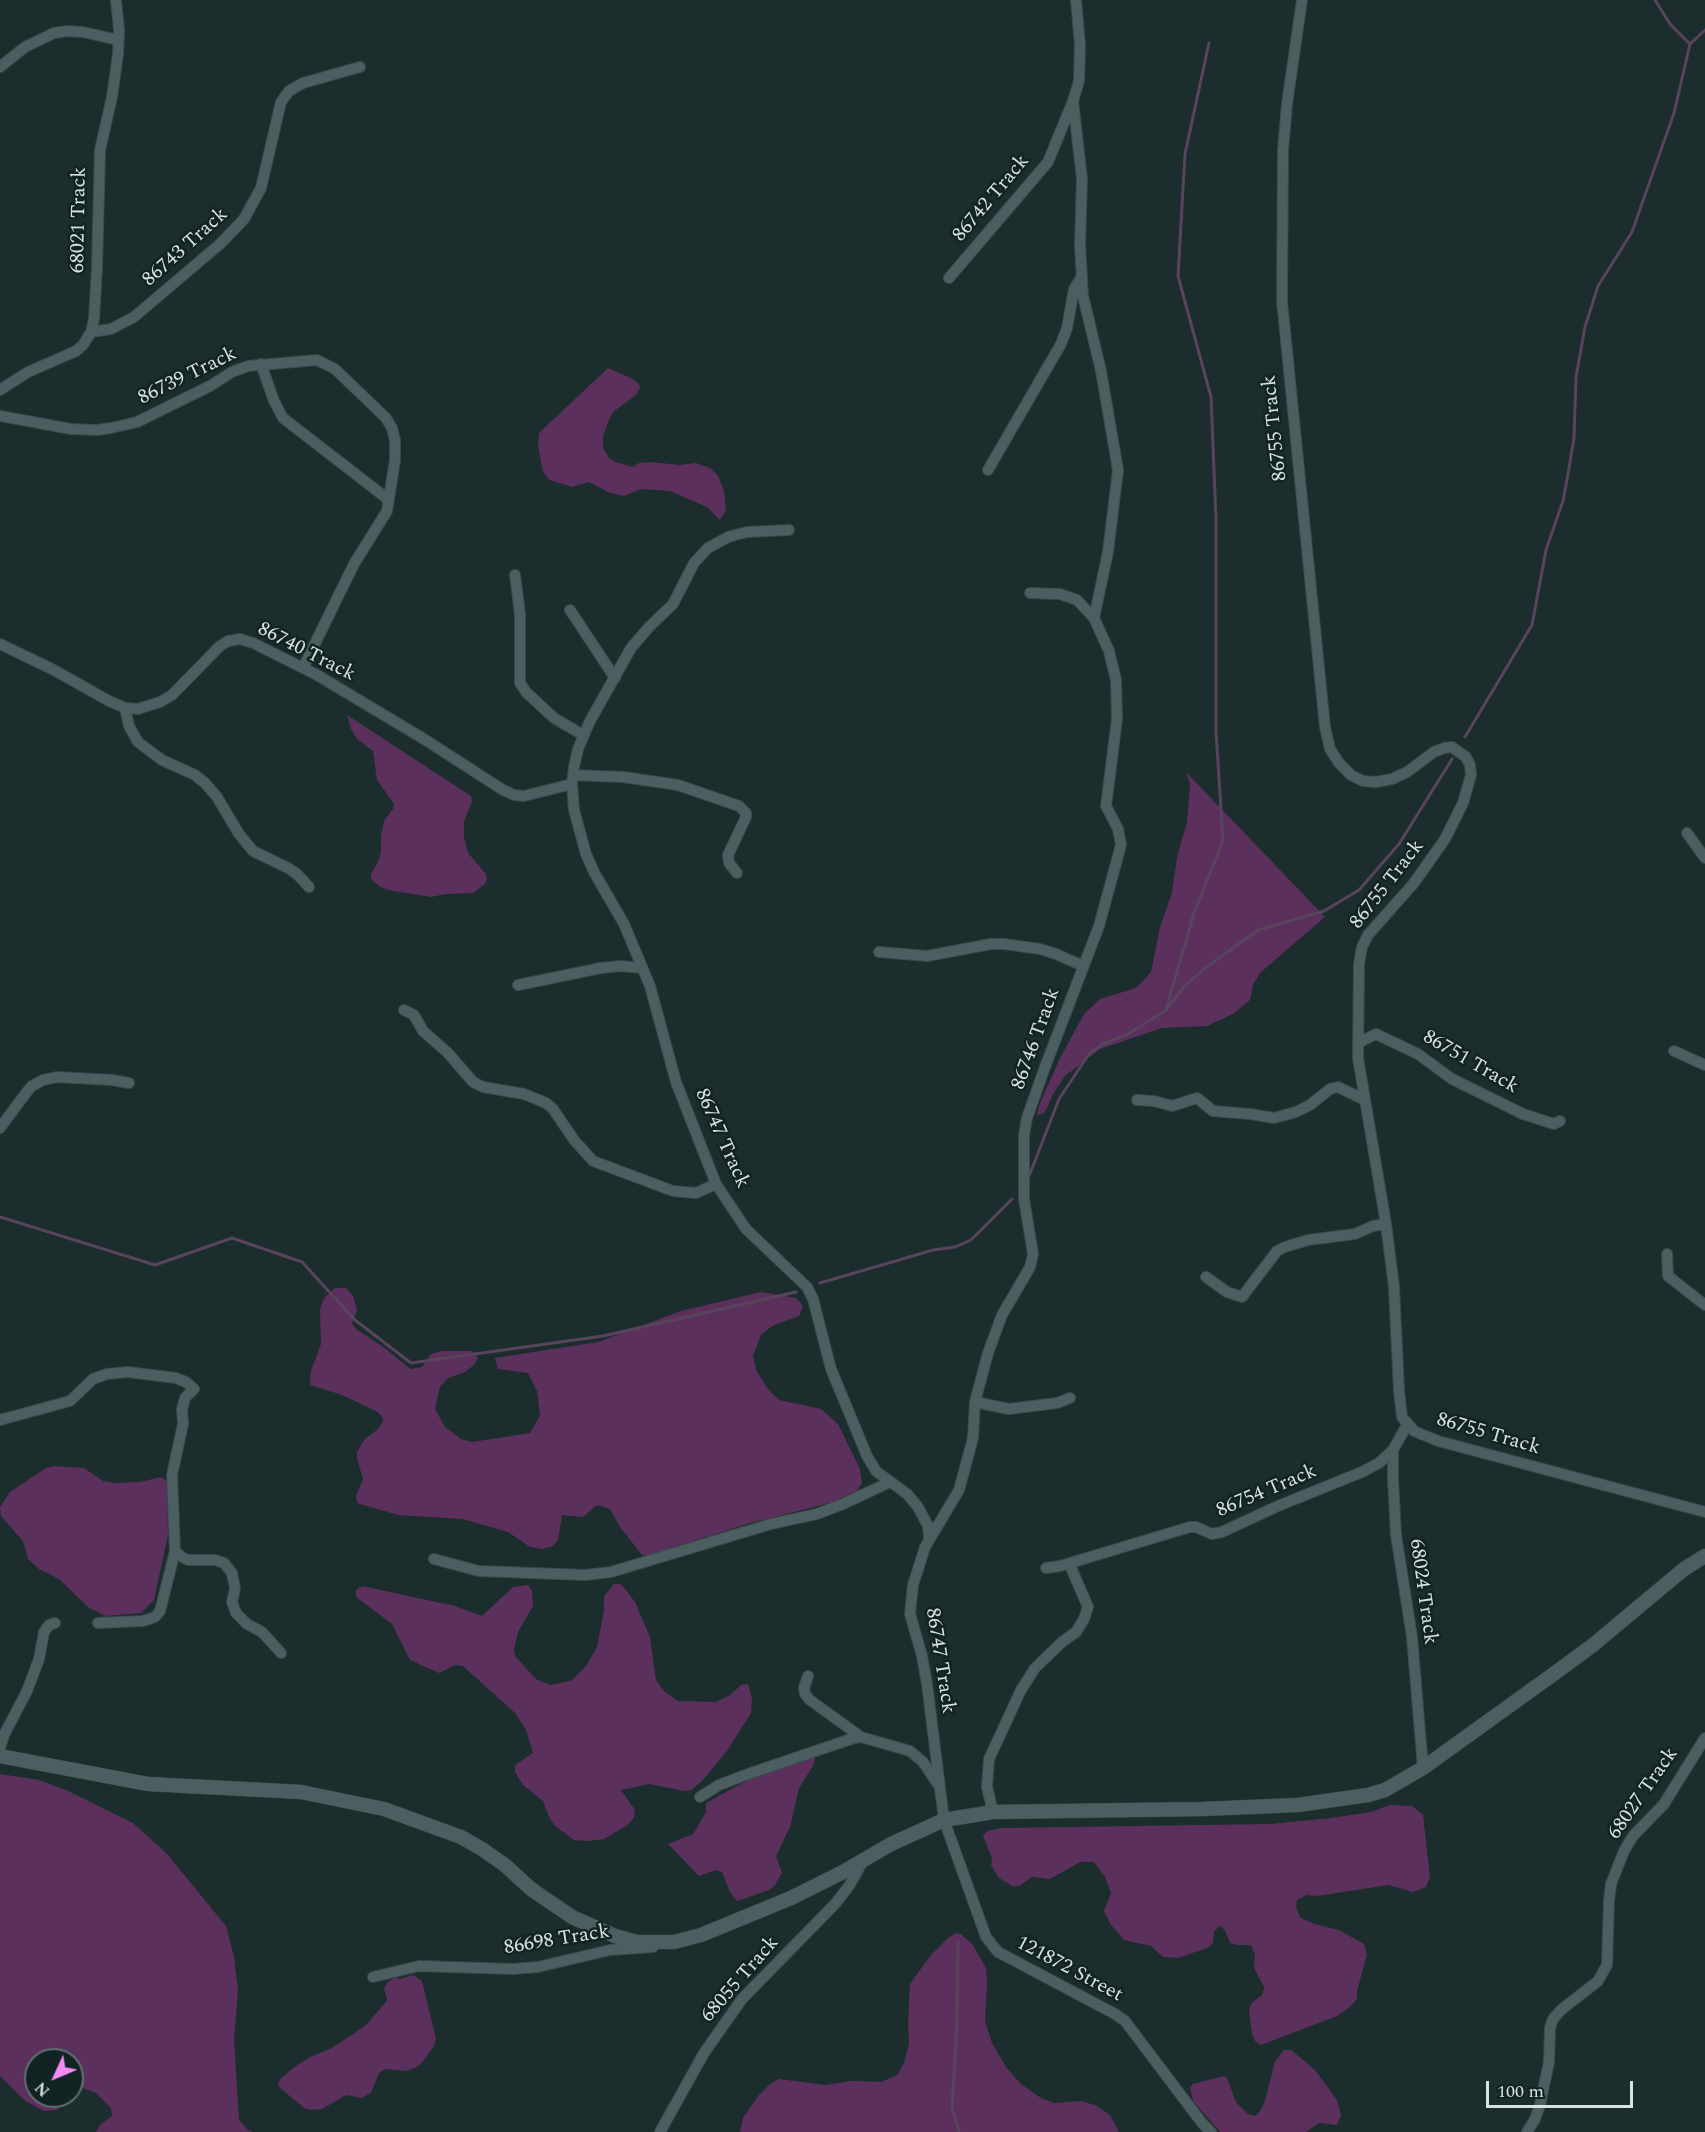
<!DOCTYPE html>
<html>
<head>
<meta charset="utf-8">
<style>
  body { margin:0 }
  #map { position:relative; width:1705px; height:2132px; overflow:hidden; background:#1b2d2d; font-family:Spectral,serif }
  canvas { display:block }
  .north { position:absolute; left:24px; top:2048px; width:60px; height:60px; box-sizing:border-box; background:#122324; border:2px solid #616f70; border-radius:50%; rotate:226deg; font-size:16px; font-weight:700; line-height:24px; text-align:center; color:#d7e1e1 }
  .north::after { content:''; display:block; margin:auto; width:21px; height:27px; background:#f28af3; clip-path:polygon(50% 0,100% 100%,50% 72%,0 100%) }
  .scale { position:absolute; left:1486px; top:2081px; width:147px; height:27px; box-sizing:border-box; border:3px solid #d7e1e1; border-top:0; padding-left:8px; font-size:18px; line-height:21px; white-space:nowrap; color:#d7e1e1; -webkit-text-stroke:4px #122324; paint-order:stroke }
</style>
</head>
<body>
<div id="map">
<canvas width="1705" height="2132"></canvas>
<div class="north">N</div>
<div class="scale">100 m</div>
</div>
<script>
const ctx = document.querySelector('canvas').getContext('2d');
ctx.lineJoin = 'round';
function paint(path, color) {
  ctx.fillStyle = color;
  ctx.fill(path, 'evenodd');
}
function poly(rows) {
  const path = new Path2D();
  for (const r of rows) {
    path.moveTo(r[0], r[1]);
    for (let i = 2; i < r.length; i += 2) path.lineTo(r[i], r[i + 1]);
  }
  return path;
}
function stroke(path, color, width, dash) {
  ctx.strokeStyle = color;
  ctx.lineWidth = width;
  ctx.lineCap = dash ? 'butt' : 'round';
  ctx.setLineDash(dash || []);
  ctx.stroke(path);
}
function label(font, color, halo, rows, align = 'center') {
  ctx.font = font + ' Spectral,serif';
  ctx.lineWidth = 5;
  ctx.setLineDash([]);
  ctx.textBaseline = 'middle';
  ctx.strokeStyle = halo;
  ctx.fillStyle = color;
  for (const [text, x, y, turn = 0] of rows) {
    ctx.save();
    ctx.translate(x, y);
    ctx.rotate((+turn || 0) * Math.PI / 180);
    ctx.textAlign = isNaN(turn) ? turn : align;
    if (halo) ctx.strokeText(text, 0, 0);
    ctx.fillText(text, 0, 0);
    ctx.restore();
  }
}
paint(poly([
  [608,368,633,379,639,384,640,388,636,395,613,412,608,422,603,437,603,448,609,458,615,462,633,467,639,463,650,462,680,465,696,463,710,468,718,476,724,491,726,510,720,520,707,507,670,491,641,489,624,496,610,493,589,482,572,487,550,480,545,475,542,468,538,444,539,433],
  [347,715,471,796,472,802,464,821,464,837,468,853,486,874,487,879,485,884,473,893,446,894,431,897,388,890,379,886,371,879,371,874,379,860,381,851,381,836,384,821,393,809,394,804,377,780,373,751,357,739,351,729],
  [1186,772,1325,917,1260,973,1253,985,1250,1000,1233,1014,1207,1026,1162,1028,1100,1049,1065,1076,1053,1094,1047,1108,1043,1114,1037,1115,1040,1103,1060,1058,1084,1014,1100,999,1136,988,1151,972,1160,927,1172,893,1177,857,1187,822,1190,785],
  [335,1288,346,1288,353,1296,357,1310,352,1323,356,1329,386,1349,409,1368,412,1369,422,1367,431,1354,442,1351,472,1351,478,1358,474,1365,465,1372,448,1378,440,1387,435,1409,445,1427,461,1439,472,1442,530,1433,540,1415,537,1391,528,1373,498,1369,495,1358,598,1342,681,1311,761,1292,796,1298,803,1306,799,1316,772,1326,761,1335,753,1356,756,1370,768,1389,779,1400,821,1409,838,1424,860,1469,862,1483,857,1491,830,1503,750,1523,649,1555,642,1555,620,1527,610,1509,597,1505,583,1517,562,1515,558,1540,553,1546,542,1549,530,1547,508,1532,463,1519,398,1515,357,1503,356,1496,363,1479,357,1459,357,1452,364,1440,379,1428,383,1421,382,1416,376,1411,342,1395,310,1385,311,1371,321,1344,320,1309,324,1298],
  [54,1466,84,1468,103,1481,115,1483,140,1482,161,1477,167,1481,168,1535,154,1600,141,1613,105,1616,88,1607,59,1579,39,1569,28,1559,23,1541,1,1516,0,1507,10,1492,46,1468],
  [614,1584,621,1584,635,1602,650,1637,656,1680,665,1692,678,1701,716,1702,730,1695,741,1685,748,1684,752,1698,751,1713,727,1751,703,1780,691,1790,684,1791,649,1784,621,1790,635,1810,634,1817,628,1825,604,1839,588,1841,574,1840,555,1826,550,1819,543,1801,523,1785,515,1772,515,1765,533,1753,526,1730,516,1714,463,1666,455,1665,439,1673,410,1660,392,1624,356,1597,356,1590,362,1586,455,1606,482,1616,513,1587,528,1585,532,1591,533,1606,518,1632,514,1649,515,1656,536,1679,550,1685,571,1681,586,1666,597,1647,604,1610,604,1596],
  [812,1756,815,1758,813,1766,799,1788,790,1827,776,1856,782,1873,775,1885,769,1890,737,1901,730,1892,722,1872,716,1870,699,1876,668,1844,693,1834,706,1812,706,1803,748,1780],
  [0,1774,39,1780,66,1790,133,1823,167,1854,226,1926,234,1957,238,1990,234,2039,239,2120,248,2130,253,2132,96,2132,100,2125,112,2116,111,2108,96,2093,83,2088,72,2092,72,2060,36,2060,36,2096,67,2096,57,2110,43,2111,24,2100,0,2076],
  [1390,1805,1412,1806,1423,1815,1430,1877,1426,1887,1413,1892,1388,1885,1317,1896,1307,1895,1297,1900,1296,1907,1300,1917,1314,1924,1339,1930,1364,1944,1367,1955,1357,1991,1357,1999,1350,2007,1337,2016,1261,2045,1255,2041,1252,2034,1249,2009,1252,2003,1263,1994,1264,1987,1254,1968,1255,1955,1251,1945,1237,1945,1230,1943,1225,1930,1219,1926,1214,1931,1213,1943,1207,1948,1178,1958,1163,1957,1151,1946,1124,1940,1111,1925,1104,1911,1111,1893,1105,1877,1094,1862,1080,1862,1050,1879,1032,1877,1019,1886,1012,1886,999,1878,995,1872,991,1865,992,1858,983,1836,987,1831,1001,1828,1270,1824,1331,1818,1371,1812],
  [956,1933,961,1934,973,1945,986,1968,987,1984,985,2021,992,2043,1006,2067,1021,2084,1041,2098,1054,2103,1082,2101,1097,2106,1110,2115,1119,2132,740,2132,743,2118,759,2095,770,2084,779,2079,825,2085,852,2081,881,2082,897,2075,904,2063,909,2044,908,2024,910,1984,930,1956,948,1938],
  [413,1975,422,1981,436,2039,434,2046,421,2064,415,2068,405,2071,385,2069,379,2073,371,2093,361,2098,346,2095,322,2109,311,2110,304,2108,279,2087,278,2083,282,2077,297,2065,310,2057,332,2048,365,2026,386,2002,387,1999,384,1989,387,1983,395,1977,400,1979],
  [1284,2050,1291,2050,1315,2070,1337,2100,1341,2115,1337,2125,1319,2123,1306,2132,1220,2132,1193,2101,1190,2087,1193,2084,1224,2076,1227,2078,1236,2102,1248,2114,1255,2116,1260,2111,1265,2101,1275,2061]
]), '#5c305c');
stroke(poly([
  [1655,0,1670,24,1690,44],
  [1465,737,1532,625,1546,550,1563,501,1568,474,1574,438,1576,377,1585,327,1598,286,1632,232,1674,113,1690,44,1705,30],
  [1166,1010,1194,913,1223,841,1216,731,1216,519,1211,397,1178,276,1185,154,1209,43],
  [1028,1179,1059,1099,1089,1054,1103,1044,1128,1034,1166,1010,1184,987,1205,968,1258,930,1324,911,1359,890,1399,844,1452,759],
  [0,1217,155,1265,232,1238,302,1262,355,1320,411,1363,603,1336,796,1292],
  [820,1283,933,1250,955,1247,971,1240,1012,1199],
  [958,1943,957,2023,952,2108,959,2132]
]), '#58445c', 3);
const minor = poly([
  [1302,0,1287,104,1283,150,1282,301,1325,727,1330,749,1339,763,1351,775,1363,781,1376,782,1392,779,1407,772,1434,752,1444,748,1452,747,1466,757,1470,765,1471,775,1463,803,1445,839,1414,883,1368,935,1362,947,1359,964,1358,1058,1386,1224,1394,1287,1399,1391,1402,1417,1414,1431,1438,1441,1705,1512],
  [0,67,25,47,54,33,67,31,83,32,118,40],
  [1073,101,1082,179,1080,246,1083,296,1101,371,1118,470,1108,552,1094,618],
  [949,278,1048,162,1073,101,1079,81,1080,45,1076,0],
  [91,332,111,329,134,317,220,244,244,219,261,188,281,102,289,91,303,83,360,67],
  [261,364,274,401,283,418,389,500],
  [0,390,28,372,76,351,83,345,91,332,94,319,97,268,100,150,112,97,118,54,119,30,116,0],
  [0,416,71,429,97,430,111,428,137,422,210,386,232,372,248,366,317,360,335,369,386,418,392,428,395,440,395,460,387,511,354,564,303,668],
  [988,470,1061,344,1067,328,1074,289,1081,278],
  [789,530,747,532,728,537,708,548,694,563,673,604,649,627,631,648,590,721,578,749,574,767,572,784,574,810,586,854,594,872,624,924,650,986,676,1082,716,1184,746,1229,807,1287,813,1299,831,1369,867,1456,876,1471,907,1494,918,1507,928,1526,929,1537],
  [515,575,520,614,520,683,526,692,554,718,583,735],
  [1030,593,1060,594,1077,600,1094,618,1109,651,1116,680,1117,719,1106,806,1118,829,1121,845,1099,926,1045,1067,1027,1118,1024,1135,1024,1199,1033,1254,1030,1267,1002,1315,988,1353,975,1402,973,1438,959,1490,925,1547,913,1585,910,1614,922,1656,927,1684,944,1820,986,1937,998,1952,1115,2014,1125,2021,1202,2123,1211,2132],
  [570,610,615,678],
  [0,644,54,670,109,701,125,708,138,709,160,702,172,695,220,646,228,641,240,639,253,643,317,675,424,739,503,790,514,795,524,796,572,784],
  [125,708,129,726,138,742,162,760,195,775,205,783,217,797,239,834,253,851,288,868,297,874,309,887],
  [573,775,623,777,678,785,739,806,746,813,746,817,728,855,729,863,737,873],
  [1687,833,1705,858],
  [879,952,927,956,991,944,1004,944,1040,949,1056,954,1083,966],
  [518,985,601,968,621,966,642,968],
  [404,1010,414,1015,423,1031,448,1053,473,1082,483,1087,524,1094,546,1103,553,1109,574,1140,593,1161,673,1191,696,1193,716,1184],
  [1358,1043,1376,1034,1418,1054,1452,1079,1523,1114,1554,1124,1560,1121],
  [1674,1051,1705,1065],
  [1137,1100,1154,1101,1172,1106,1197,1098,1213,1111,1250,1114,1274,1118,1296,1112,1310,1105,1330,1089,1338,1087,1365,1100],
  [0,1128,26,1093,32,1086,43,1080,57,1077,112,1080,129,1083],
  [1667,1254,1668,1276,1705,1305],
  [1206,1277,1227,1292,1242,1297,1277,1251,1285,1247,1308,1240,1355,1234,1373,1226,1386,1224],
  [975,1402,1009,1409,1057,1403,1070,1398],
  [0,1420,70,1401,93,1379,107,1374,128,1372,176,1378,186,1382,194,1389,185,1398,182,1409,183,1424,172,1475,175,1551,160,1611,155,1617,143,1621,98,1623],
  [1407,1425,1393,1450,1393,1479,1396,1535,1412,1637,1423,1768],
  [175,1551,182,1557,188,1560,215,1560,224,1563,232,1573,235,1589,232,1602,236,1613,247,1624,262,1632,281,1653],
  [434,1559,479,1571,585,1575,611,1572,771,1524,817,1514,843,1504,890,1482],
  [1046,1568,1060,1566,1190,1527,1196,1527,1212,1534,1222,1532,1278,1506,1362,1472,1379,1463,1393,1450],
  [808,1676,804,1688,805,1694,810,1700,861,1737],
  [0,1748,4,1735,27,1691,39,1659,44,1632,49,1625,55,1623],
  [700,1797,719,1785,748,1774,854,1738,861,1737,910,1751,923,1762,937,1783],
  [993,1812,987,1787,989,1759,1021,1690,1035,1668,1062,1642,1076,1632,1084,1619,1088,1607,1069,1563],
  [373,1977,419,1966,513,1969,538,1967,610,1950,653,1947],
  [660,2132,704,2053,742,1999,835,1904,849,1886,863,1861],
  [1527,2132,1535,2119,1540,2105,1549,2062,1550,2028,1553,2019,1561,2010,1598,1981,1607,1965,1609,1901,1611,1884,1624,1851,1633,1836,1664,1804,1705,1738]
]);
const tertiary = poly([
  [0,1756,148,1784,301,1792,384,1809,461,1837,482,1849,506,1866,531,1889,572,1917,615,1936,637,1942,674,1942,701,1935,791,1898,843,1872,891,1844,944,1820,993,1812,1203,1809,1298,1805,1368,1795,1385,1790,1423,1768,1555,1673,1593,1645,1684,1569,1705,1556]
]);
stroke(minor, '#3c4a4b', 12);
stroke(tertiary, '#3c4a4b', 15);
stroke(minor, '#4c5f60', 10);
stroke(tertiary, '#4c5f60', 14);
label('20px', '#d7e1e1', '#122324', [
  ["86742 Track",992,199,-50],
  ["68021 Track",80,220,-89],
  ["86743 Track",186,248,-42],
  ["86739 Track",188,377,-26],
  ["86755 Track",1276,428,-96],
  ["86740 Track",306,653,27],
  ["86755 Track",1388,885,-52],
  ["86746 Track",1037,1039,-70],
  ["86751 Track",1470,1063,30],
  ["86747 Track",721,1139,66],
  ["86755 Track",1488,1435,16],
  ["86754 Track",1267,1492,-23],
  ["68024 Track",1422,1592,82],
  ["86747 Track",939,1661,81],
  ["68027 Track",1644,1794,-55],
  ["86698 Track",557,1941,-9],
  ["121872 Street",1069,1970,28],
  ["68055 Track",741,1980,-49]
]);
</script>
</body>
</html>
